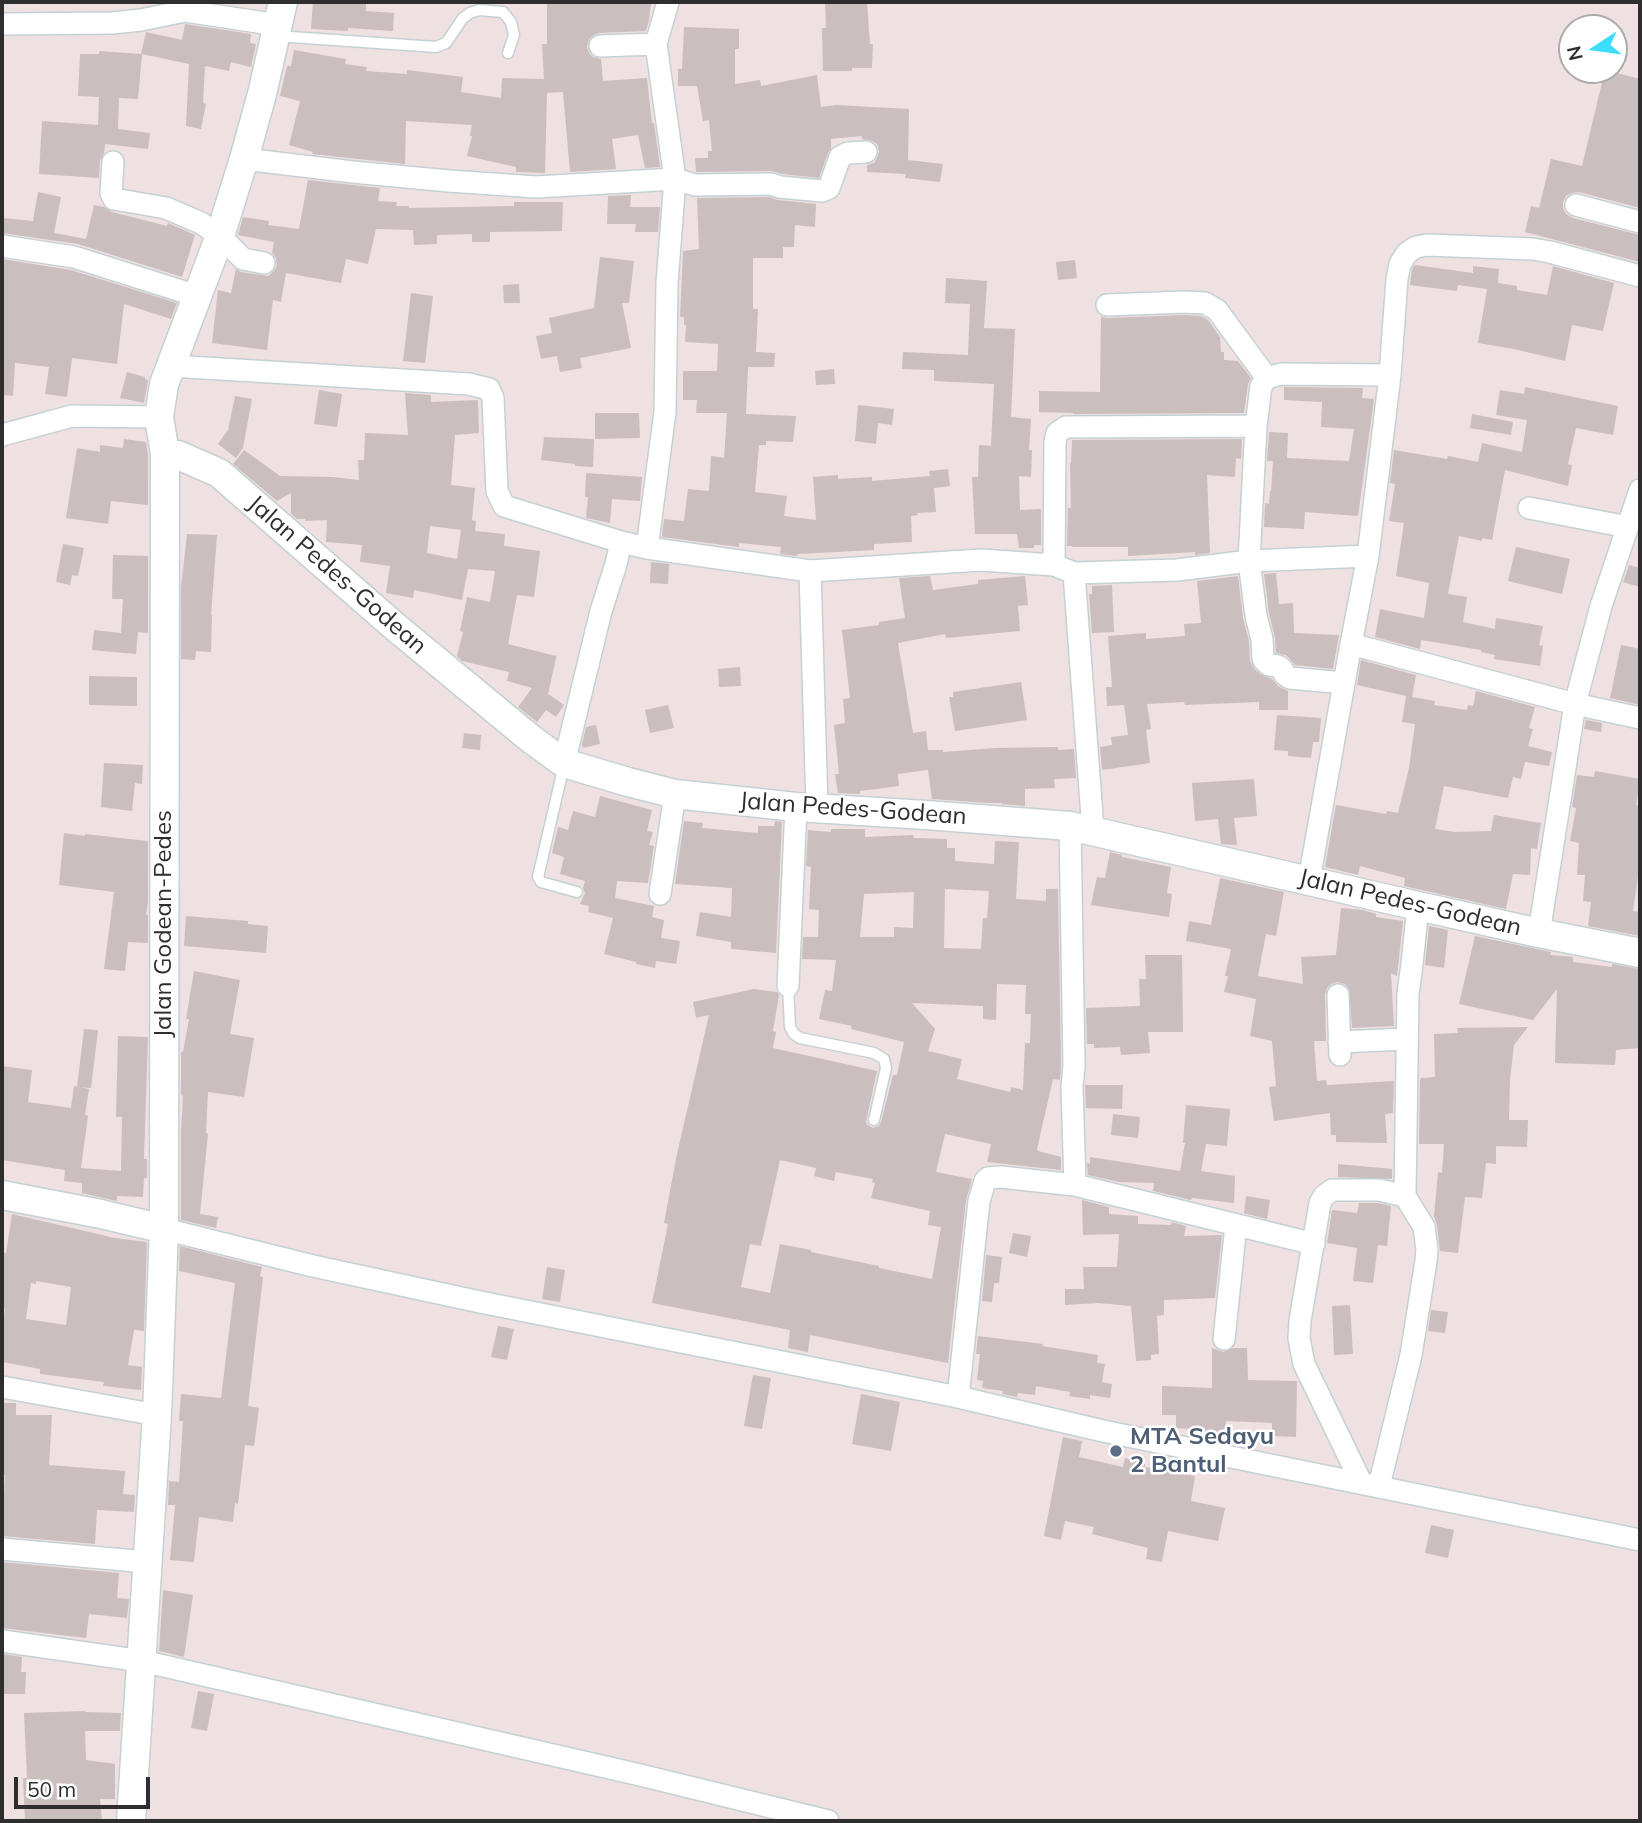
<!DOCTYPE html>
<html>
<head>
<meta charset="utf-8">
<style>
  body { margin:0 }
  #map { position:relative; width:1642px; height:1823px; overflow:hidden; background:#efe0e1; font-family:Mulish,sans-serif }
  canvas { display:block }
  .frame { position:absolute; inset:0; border:4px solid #2e2e2e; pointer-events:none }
  .north { position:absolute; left:1558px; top:14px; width:70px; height:70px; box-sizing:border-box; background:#fff; border:2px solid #ababab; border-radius:50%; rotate:257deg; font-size:19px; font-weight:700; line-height:28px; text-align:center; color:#2e2e2e }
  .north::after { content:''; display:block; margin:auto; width:24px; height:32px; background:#3dddff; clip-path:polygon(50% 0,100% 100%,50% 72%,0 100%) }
  .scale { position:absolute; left:14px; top:1777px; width:136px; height:32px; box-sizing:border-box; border:4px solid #2e2e2e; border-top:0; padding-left:9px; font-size:21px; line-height:24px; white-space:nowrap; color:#2e2e2e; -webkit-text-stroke:5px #fff; paint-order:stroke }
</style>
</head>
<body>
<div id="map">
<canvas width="1642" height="1823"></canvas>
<div class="frame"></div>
<div class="north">N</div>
<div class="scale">50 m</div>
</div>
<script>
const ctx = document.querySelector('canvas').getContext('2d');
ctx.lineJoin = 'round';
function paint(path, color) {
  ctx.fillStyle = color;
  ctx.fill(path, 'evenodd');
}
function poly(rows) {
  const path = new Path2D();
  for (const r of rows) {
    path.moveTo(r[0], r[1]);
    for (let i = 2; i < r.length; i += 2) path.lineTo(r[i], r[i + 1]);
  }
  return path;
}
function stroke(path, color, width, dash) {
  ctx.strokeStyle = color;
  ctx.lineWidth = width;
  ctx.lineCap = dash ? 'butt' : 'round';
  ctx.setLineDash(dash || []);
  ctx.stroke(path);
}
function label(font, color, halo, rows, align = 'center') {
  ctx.font = font + ' Mulish,sans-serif';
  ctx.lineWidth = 5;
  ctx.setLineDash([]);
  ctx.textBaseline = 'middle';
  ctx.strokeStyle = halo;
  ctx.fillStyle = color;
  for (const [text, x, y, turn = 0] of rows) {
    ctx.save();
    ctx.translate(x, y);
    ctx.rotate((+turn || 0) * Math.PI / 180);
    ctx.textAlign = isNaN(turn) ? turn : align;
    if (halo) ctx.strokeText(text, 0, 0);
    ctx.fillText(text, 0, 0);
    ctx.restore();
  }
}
paint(poly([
  [313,2,366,2,366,11,394,13,393,31,348,28,348,31,311,29],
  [547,2,651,2,649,20,646,31,599,33,594,35,589,39,587,47,589,53,593,57,601,59,603,81,647,78,652,123,654,123,660,167,645,168,638,135,612,139,616,169,570,172,563,92,547,93,545,173,516,172,516,167,467,156,472,136,470,136,472,125,406,121,405,164,312,154,313,152,289,145,300,101,280,96,287,66,291,66,294,50,346,59,345,64,367,67,366,71,407,74,407,70,463,77,461,92,501,98,502,78,544,79,542,44,547,44],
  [825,2,867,2,870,44,873,44,872,68,852,68,852,71,823,71,822,28,826,28],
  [185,24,251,34,250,43,256,44,251,67,231,62,229,71,205,66,203,103,206,104,201,129,186,126,189,64,142,54,138,99,119,98,118,129,150,133,148,149,105,144,104,153,100,161,99,178,39,174,42,121,98,125,99,97,78,96,80,54,99,54,99,51,141,54,146,32,182,40],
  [684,27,739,29,739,49,735,49,735,84,760,80,761,86,817,75,821,107,836,105,909,109,908,160,943,164,940,182,905,178,906,174,867,172,867,165,874,163,877,158,879,151,877,144,872,141,862,139,862,136,831,139,831,149,828,153,819,178,783,174,771,171,696,172,695,158,708,158,708,151,712,151,709,120,703,121,697,86,678,86,678,69,682,69],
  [1605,70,1640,79,1640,208,1579,192,1572,193,1566,196,1563,202,1563,208,1566,214,1573,218,1640,235,1640,262,1525,232,1531,206,1539,208,1551,159,1582,166],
  [308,180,380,188,378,201,397,202,396,206,409,206,409,208,514,206,514,202,563,202,562,231,490,232,490,242,472,242,472,234,437,235,437,244,414,245,413,230,376,229,368,264,346,259,341,283,286,273,281,302,273,300,267,350,212,343,218,290,231,293,236,269,241,272,268,276,273,272,277,266,276,258,272,253,274,242,238,235,243,217,269,221,268,225,299,229],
  [38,192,61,197,54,233,86,239,94,205,104,207,112,212,167,226,168,223,195,235,182,277,78,244,2,233,2,218,33,221],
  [631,195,630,207,660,207,658,232,635,232,636,224,607,224,608,196],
  [769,197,778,200,816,204,815,227,795,225,794,247,783,247,783,258,753,258,753,309,758,309,756,352,775,353,774,367,748,367,746,414,796,416,793,442,766,441,766,445,759,445,755,492,787,496,784,516,816,520,813,477,838,475,838,479,872,477,872,481,930,476,929,471,948,469,950,486,934,488,936,512,917,513,918,515,911,516,912,542,874,544,874,550,798,554,797,556,780,554,781,547,739,543,739,547,662,537,664,519,684,521,688,489,709,491,711,456,724,458,727,413,696,413,697,400,683,400,683,371,717,371,718,344,685,342,686,325,684,325,684,317,680,317,683,251,699,249,697,198],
  [600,257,634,261,629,303,622,303,631,348,580,358,582,368,560,372,557,356,541,359,536,336,552,333,549,318,594,308],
  [2,259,71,270,177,303,171,319,124,304,117,364,72,358,67,397,45,394,49,367,15,363,13,396,2,395],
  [1075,260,1077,278,1058,280,1056,262],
  [1415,265,1473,273,1473,266,1499,269,1498,283,1517,286,1517,290,1547,295,1553,266,1614,283,1603,331,1572,325,1565,361,1514,349,1478,343,1487,289,1458,285,1457,291,1410,285,1412,269],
  [946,278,987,281,984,328,1015,329,1011,417,1031,419,1029,450,1032,450,1031,477,1019,476,1020,510,1041,509,1041,545,1034,545,1034,548,1019,548,1017,534,975,534,972,477,978,477,979,445,991,446,994,384,934,381,934,370,902,369,903,352,968,355,970,304,945,303],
  [519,284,520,303,504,303,503,285],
  [411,293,433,296,425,363,403,361],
  [1183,315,1201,316,1208,320,1220,337,1221,352,1224,352,1224,360,1238,361,1251,378,1248,384,1244,413,1073,414,1073,413,1039,412,1039,391,1100,392,1101,317,1108,318],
  [834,369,835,384,816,385,815,371],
  [127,372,145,377,145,379,148,380,144,403,120,398],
  [1284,387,1363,388,1362,398,1374,399,1358,516,1305,512,1304,529,1264,527,1265,503,1269,504,1270,491,1271,491,1273,461,1267,461,1269,432,1288,433,1287,458,1349,461,1354,429,1321,427,1322,402,1284,400],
  [1525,387,1618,406,1613,435,1576,428,1568,464,1572,465,1568,486,1505,470,1492,540,1482,538,1482,541,1459,536,1448,594,1467,597,1463,622,1495,629,1496,618,1543,626,1539,645,1543,646,1540,666,1494,659,1495,655,1481,652,1481,650,1421,640,1420,649,1375,637,1380,609,1424,618,1429,583,1396,576,1404,523,1389,521,1395,484,1390,483,1394,450,1447,459,1448,456,1478,462,1482,443,1522,452,1527,420,1496,415,1500,390,1524,394],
  [319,390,342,394,337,427,314,424],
  [405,393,431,395,431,402,478,400,479,433,455,435,451,485,475,488,472,520,476,521,475,531,505,534,504,546,540,551,534,597,517,595,508,644,556,656,557,654,548,694,564,705,556,717,546,710,537,722,518,707,532,688,507,681,509,672,462,661,457,656,463,632,460,631,467,597,490,602,495,571,468,569,462,600,414,590,413,598,386,593,390,566,360,562,362,545,326,542,327,520,305,521,305,519,297,519,291,514,291,493,277,501,233,464,244,450,280,476,333,477,359,480,358,460,364,460,365,433,408,435],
  [430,526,461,530,457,559,427,553],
  [235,396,252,399,243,448,236,458,218,444,228,430],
  [858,405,894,409,892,425,878,423,876,444,855,441],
  [595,413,639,413,640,438,595,439],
  [1472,414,1513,422,1511,435,1470,428],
  [544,437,594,439,593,467,575,466,575,464,541,460],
  [124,439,146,442,148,455,148,505,111,501,108,524,66,518,77,448,100,452,100,445,123,448],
  [1242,439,1241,459,1236,458,1235,477,1207,475,1210,553,1195,555,1195,552,1128,556,1128,547,1072,547,1072,546,1067,546,1068,508,1071,508,1070,463,1071,463,1072,440],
  [586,473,642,477,640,501,612,499,610,523,586,518,588,497,585,497],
  [187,534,217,535,211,615,212,615,211,652,196,651,195,660,181,659,181,588],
  [63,544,84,548,78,576,72,575,70,585,56,582],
  [1516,547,1570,559,1562,594,1508,581],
  [113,555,148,556,148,633,138,632,136,654,92,650,94,630,121,633,123,599,112,599],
  [651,562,669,564,668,584,650,583],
  [1629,565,1640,568,1640,587,1623,582],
  [1276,573,1279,604,1293,603,1294,633,1339,635,1333,669,1295,665,1286,655,1276,653,1275,638,1269,613,1264,574],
  [930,576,933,590,978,584,978,580,1025,576,1028,605,1018,606,1020,631,946,638,945,634,898,643,913,733,926,731,928,750,943,750,943,752,996,748,1058,747,1058,750,1074,749,1076,778,1054,779,1055,788,1025,789,1025,806,1002,804,1002,803,989,803,932,799,928,770,898,774,899,786,860,791,860,794,838,793,835,774,839,774,834,725,845,723,843,699,850,698,842,630,879,625,879,622,905,618,899,578],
  [1238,576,1243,618,1249,641,1250,661,1254,668,1260,674,1272,679,1278,686,1288,691,1288,710,1259,710,1259,702,1185,705,1184,702,1147,704,1151,729,1146,730,1150,763,1102,770,1100,747,1112,745,1111,737,1128,735,1124,705,1107,706,1106,687,1112,687,1108,636,1146,633,1146,639,1185,636,1184,624,1201,623,1197,581],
  [1112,585,1114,632,1092,633,1089,594,1092,594,1092,586],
  [1621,645,1640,649,1640,705,1610,698],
  [1361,660,1416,675,1412,697,1435,701,1434,705,1467,710,1468,705,1473,706,1476,691,1535,707,1529,728,1533,729,1528,746,1552,752,1549,766,1525,762,1521,779,1513,777,1508,798,1444,786,1435,829,1455,832,1491,831,1494,815,1541,823,1537,849,1531,848,1530,875,1513,874,1506,909,1404,886,1405,878,1360,866,1358,875,1325,867,1336,805,1386,814,1387,811,1398,813,1409,768,1415,724,1402,722,1406,696,1357,685],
  [740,667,741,686,719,687,718,669],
  [89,676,137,677,137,706,89,705],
  [1021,682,1027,720,955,731,949,697,953,697,953,692],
  [668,705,674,728,650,733,645,710],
  [1277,715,1321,718,1319,742,1313,742,1311,758,1288,756,1288,751,1274,750],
  [1586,720,1602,723,1601,732,1584,729],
  [596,725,600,744,583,748,582,744,586,727],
  [464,733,481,735,480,750,462,748],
  [104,763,143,765,142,784,135,783,132,811,101,807],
  [1595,771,1640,779,1636,805,1640,806,1640,877,1638,877,1633,911,1640,912,1640,936,1588,926,1591,902,1583,901,1585,875,1577,875,1579,843,1570,841,1576,808,1572,807,1577,775,1594,777],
  [1254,779,1257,816,1234,818,1237,845,1221,844,1218,819,1195,821,1192,783],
  [600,796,652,810,647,831,653,832,649,845,654,846,648,883,617,881,615,898,654,906,652,917,664,920,661,938,680,941,676,964,656,961,655,968,636,964,636,962,604,954,613,918,588,912,589,906,580,904,585,893,583,888,585,881,560,874,564,857,552,853,558,827,568,830,573,811,595,817],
  [684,821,703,823,702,828,758,833,758,826,774,826,775,821,782,822,776,953,731,949,731,942,696,936,700,912,731,917,732,888,675,884],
  [831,829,865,829,865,837,913,835,914,838,947,839,947,848,955,848,955,861,994,864,995,841,1019,842,1016,899,1046,901,1046,889,1058,889,1061,1065,1060,1080,1053,1079,1037,1149,1038,1151,1061,1157,1061,1170,987,1162,991,1144,945,1134,936,1172,972,1179,966,1200,948,1363,810,1335,808,1352,788,1348,790,1330,652,1303,668,1224,664,1223,677,1154,709,1015,696,1018,693,1002,754,989,777,992,779,995,773,1031,776,1032,773,1048,877,1071,866,1122,868,1125,873,1128,879,1126,881,1122,893,1075,897,1075,904,1042,851,1029,852,1026,819,1019,825,990,832,991,836,960,802,959,803,937,818,937,819,910,809,909,811,867,806,866,808,830,831,832],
  [945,889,989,891,987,918,983,918,981,949,944,948],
  [914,892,913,928,894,927,894,937,860,937,864,894],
  [997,984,1026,985,1025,1014,1031,1014,1030,1043,1025,1043,1023,1090,1011,1087,1010,1092,957,1079,962,1059,928,1051,935,1029,912,1003,983,1006,983,1019,996,1020],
  [780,1160,816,1168,814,1176,834,1181,836,1172,873,1179,872,1182,875,1183,871,1198,930,1211,928,1225,941,1227,932,1279,879,1268,879,1266,811,1252,811,1250,780,1244,770,1293,741,1287,750,1244,761,1246],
  [64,833,85,836,85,834,148,841,148,902,146,915,148,915,148,943,128,942,125,971,104,969,114,892,59,885],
  [1110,852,1122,855,1122,857,1171,867,1167,893,1172,894,1169,917,1091,905,1097,877,1105,878],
  [1220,878,1284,892,1276,936,1266,934,1258,976,1303,984,1301,957,1336,955,1341,908,1363,910,1376,914,1376,917,1403,921,1397,976,1391,973,1394,1026,1352,1028,1349,989,1345,984,1337,982,1331,984,1327,988,1325,995,1326,1041,1314,1041,1317,1081,1326,1080,1327,1085,1394,1081,1393,1113,1385,1114,1387,1143,1336,1142,1336,1135,1331,1135,1330,1113,1274,1121,1269,1087,1276,1086,1272,1041,1250,1036,1256,999,1224,992,1228,976,1225,976,1231,949,1186,941,1189,921,1211,925],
  [186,916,248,921,248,924,268,926,266,953,184,946],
  [1429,926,1448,930,1444,968,1425,965],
  [1475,936,1551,952,1550,955,1573,957,1573,962,1612,967,1612,964,1640,969,1640,1048,1616,1050,1615,1065,1555,1063,1557,989,1533,1020,1459,1004],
  [1145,955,1182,955,1183,1032,1148,1032,1150,1053,1121,1055,1120,1047,1094,1048,1094,1044,1087,1044,1086,1008,1140,1006,1139,979,1146,979],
  [194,971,240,980,230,1034,254,1038,244,1097,208,1092,206,1133,208,1134,200,1214,218,1217,216,1228,181,1220,181,1131,183,1096,181,1095,181,1052,183,1052,189,1019,186,1019],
  [1528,1027,1514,1045,1510,1079,1509,1120,1528,1120,1527,1147,1496,1146,1496,1164,1486,1163,1482,1198,1465,1197,1458,1253,1440,1251,1437,1225,1434,1216,1438,1172,1442,1173,1444,1144,1419,1144,1420,1080,1421,1078,1435,1077,1434,1034,1458,1033,1457,1028],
  [84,1029,98,1030,91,1088,77,1087],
  [118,1036,148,1037,144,1159,147,1159,147,1178,144,1178,143,1197,117,1196,117,1201,82,1193,82,1183,64,1181,65,1170,2,1160,2,1066,32,1070,28,1102,71,1108,74,1086,89,1089,85,1115,88,1116,81,1168,121,1171,122,1117,116,1117],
  [1085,1085,1123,1085,1122,1109,1086,1108],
  [1186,1105,1230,1109,1227,1146,1206,1144,1201,1171,1235,1176,1234,1203,1192,1198,1191,1200,1153,1191,1154,1183,1119,1182,1088,1175,1087,1163,1090,1164,1090,1157,1180,1171,1185,1143,1183,1143],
  [1113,1114,1140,1117,1138,1138,1111,1135],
  [1338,1164,1392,1169,1392,1179,1338,1177],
  [1246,1196,1270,1200,1267,1219,1244,1213],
  [1082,1200,1109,1207,1109,1214,1138,1216,1138,1224,1171,1225,1172,1222,1186,1226,1184,1236,1222,1235,1215,1298,1164,1300,1164,1315,1157,1316,1159,1354,1151,1355,1151,1360,1136,1361,1131,1306,1098,1303,1065,1305,1065,1289,1084,1289,1083,1267,1117,1267,1119,1234,1083,1235],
  [1359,1203,1378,1203,1391,1206,1387,1246,1378,1245,1373,1283,1353,1281,1357,1248,1327,1243,1332,1210,1357,1213],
  [12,1214,115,1238,147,1242,144,1331,134,1330,128,1365,142,1367,141,1390,103,1386,104,1382,40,1374,40,1369,2,1362,2,1330,5,1309,2,1308,2,1252,6,1253],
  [36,1281,71,1287,66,1325,26,1319,31,1283,36,1284],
  [1013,1233,1031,1236,1027,1257,1009,1253],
  [180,1246,262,1267,260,1276,263,1277,248,1406,259,1408,254,1446,245,1445,238,1504,235,1503,233,1522,199,1517,194,1562,170,1560,175,1505,168,1505,169,1481,179,1482,183,1421,179,1421,181,1394,221,1398,235,1283,179,1271],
  [986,1255,1002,1257,999,1283,994,1283,992,1302,982,1301],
  [547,1267,565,1270,560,1302,542,1299],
  [1350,1305,1353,1354,1334,1355,1332,1306],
  [1431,1310,1448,1312,1445,1333,1428,1331],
  [498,1326,514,1329,507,1360,491,1357],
  [978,1336,1043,1344,1042,1346,1098,1355,1097,1363,1105,1364,1102,1382,1112,1384,1110,1398,1090,1395,1090,1399,1069,1396,1070,1392,1036,1386,1035,1395,1018,1393,1017,1397,1002,1394,1003,1391,982,1388,983,1381,977,1380,980,1354,976,1354],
  [1212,1348,1223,1352,1233,1348,1247,1348,1248,1380,1297,1381,1296,1437,1272,1436,1272,1423,1226,1421,1225,1437,1196,1437,1193,1436,1193,1429,1176,1428,1176,1415,1162,1415,1162,1386,1212,1388],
  [753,1375,771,1378,762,1429,744,1426],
  [861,1394,900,1402,891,1451,852,1444],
  [2,1403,16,1403,16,1415,52,1415,49,1465,125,1471,123,1494,135,1495,134,1512,97,1510,95,1544,2,1536,5,1475,2,1475],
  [1063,1437,1082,1441,1079,1457,1123,1467,1125,1458,1145,1463,1145,1467,1195,1476,1191,1501,1225,1508,1218,1541,1168,1531,1162,1562,1146,1559,1148,1548,1092,1534,1094,1527,1065,1521,1061,1540,1044,1536],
  [1431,1525,1454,1530,1448,1558,1425,1553],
  [2,1562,119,1573,117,1598,129,1599,127,1618,89,1614,86,1638,2,1628],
  [163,1590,193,1595,184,1657,159,1651],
  [2,1654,22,1657,21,1672,26,1672,25,1694,2,1694],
  [198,1691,214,1694,207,1731,191,1728],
  [85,1711,85,1712,121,1713,120,1731,85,1731,86,1760,115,1764,115,1799,100,1799,102,1821,25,1821,23,1778,27,1778,24,1713]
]), '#cbbebe');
const service = poly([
  [276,36,436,47,446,43,463,18,470,13,479,10,503,12,511,22,514,35,508,53],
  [564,765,538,877,541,882,577,892],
  [788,986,790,1027,794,1034,800,1038,874,1053,884,1059,886,1068,874,1120]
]);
const minor = poly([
  [2,24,112,23,141,20,185,11,278,25],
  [600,46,656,44],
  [244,159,353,172,449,181,536,187,675,179,695,185,771,184,780,187,822,191,829,188,840,157,848,153,866,152],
  [113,162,111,193,114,199,166,208,201,223,220,236,243,259,264,263],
  [1576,205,1640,222],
  [2,246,74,257,197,296],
  [1107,305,1183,302,1205,303,1217,310,1267,378],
  [171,366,469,384,489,389,493,398,497,491,504,506,621,542],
  [2,435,72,416,159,417],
  [1529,508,1628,527],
  [647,548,665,412,667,283,675,179,656,44,668,2],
  [1054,565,1055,442,1057,433,1066,427,1256,426],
  [810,571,817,807],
  [1074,573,1093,830],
  [1351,644,1575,704,1640,718],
  [1344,683,1290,678,1285,675,1282,669,1278,666,1269,665,1263,659,1262,639,1256,616,1249,561,1256,426,1261,386,1267,378,1281,374,1390,375],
  [564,763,601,611,616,564,621,542,647,548,810,571,981,560,1054,565,1074,573,1177,570,1249,561,1368,556],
  [1070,826,1074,1066,1072,1087,1075,1185],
  [1309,880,1351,644,1368,556,1390,375,1397,279,1400,264,1407,253,1416,247,1427,245,1533,249,1550,252,1640,276],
  [660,894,675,794],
  [1539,933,1575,704,1601,606,1640,490],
  [788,986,796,807],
  [1338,995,1340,1055],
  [1339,1042,1407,1039],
  [1405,1196,1408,994,1412,964,1418,906],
  [164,1229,313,1266,480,1302,958,1397,1103,1431,1640,1540],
  [1224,1339,1236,1225],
  [2,1387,157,1415],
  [958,1397,979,1201,985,1181,988,1178,1001,1177,1075,1185,1314,1244],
  [1361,1482,1304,1364,1299,1338,1300,1321,1320,1203,1324,1196,1332,1190,1379,1190,1405,1196,1424,1227,1427,1249,1426,1261,1411,1355,1379,1486],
  [2,1549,147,1562],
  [2,1641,142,1661,636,1774,828,1821]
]);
const tertiary = poly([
  [165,454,178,455,219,473,393,625,531,739,564,763,628,782,675,794,796,807,926,815,1070,826,1418,906,1539,933,1640,953],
  [2,1195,101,1214,164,1229],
  [131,1821,157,1415,164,1229,165,454,159,417,164,384,220,236,244,159,262,94,283,2]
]);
stroke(service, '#c4d1d4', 13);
stroke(minor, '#c4d1d4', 24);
stroke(tertiary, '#c4d1d4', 31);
stroke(service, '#fff', 10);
stroke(minor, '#fff', 21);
stroke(tertiary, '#fff', 28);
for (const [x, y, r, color] of [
  [1116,1451,7,"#5c6f8a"]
]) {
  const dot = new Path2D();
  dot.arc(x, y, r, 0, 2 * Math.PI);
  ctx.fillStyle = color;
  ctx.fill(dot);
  stroke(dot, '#fff', 2.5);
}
label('24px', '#2e2e2e', '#fff', [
  ["Jalan Pedes-Godean",337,575,41],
  ["Jalan Pedes-Godean",853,809,4],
  ["Jalan Pedes-Godean",1410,903,13],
  ["Jalan Godean-Pedes",164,924,-90]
]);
label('bold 24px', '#4e5e75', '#fff', [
  ["MTA Sedayu",1130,1437],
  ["2 Bantul",1130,1465]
], 'left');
</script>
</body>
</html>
